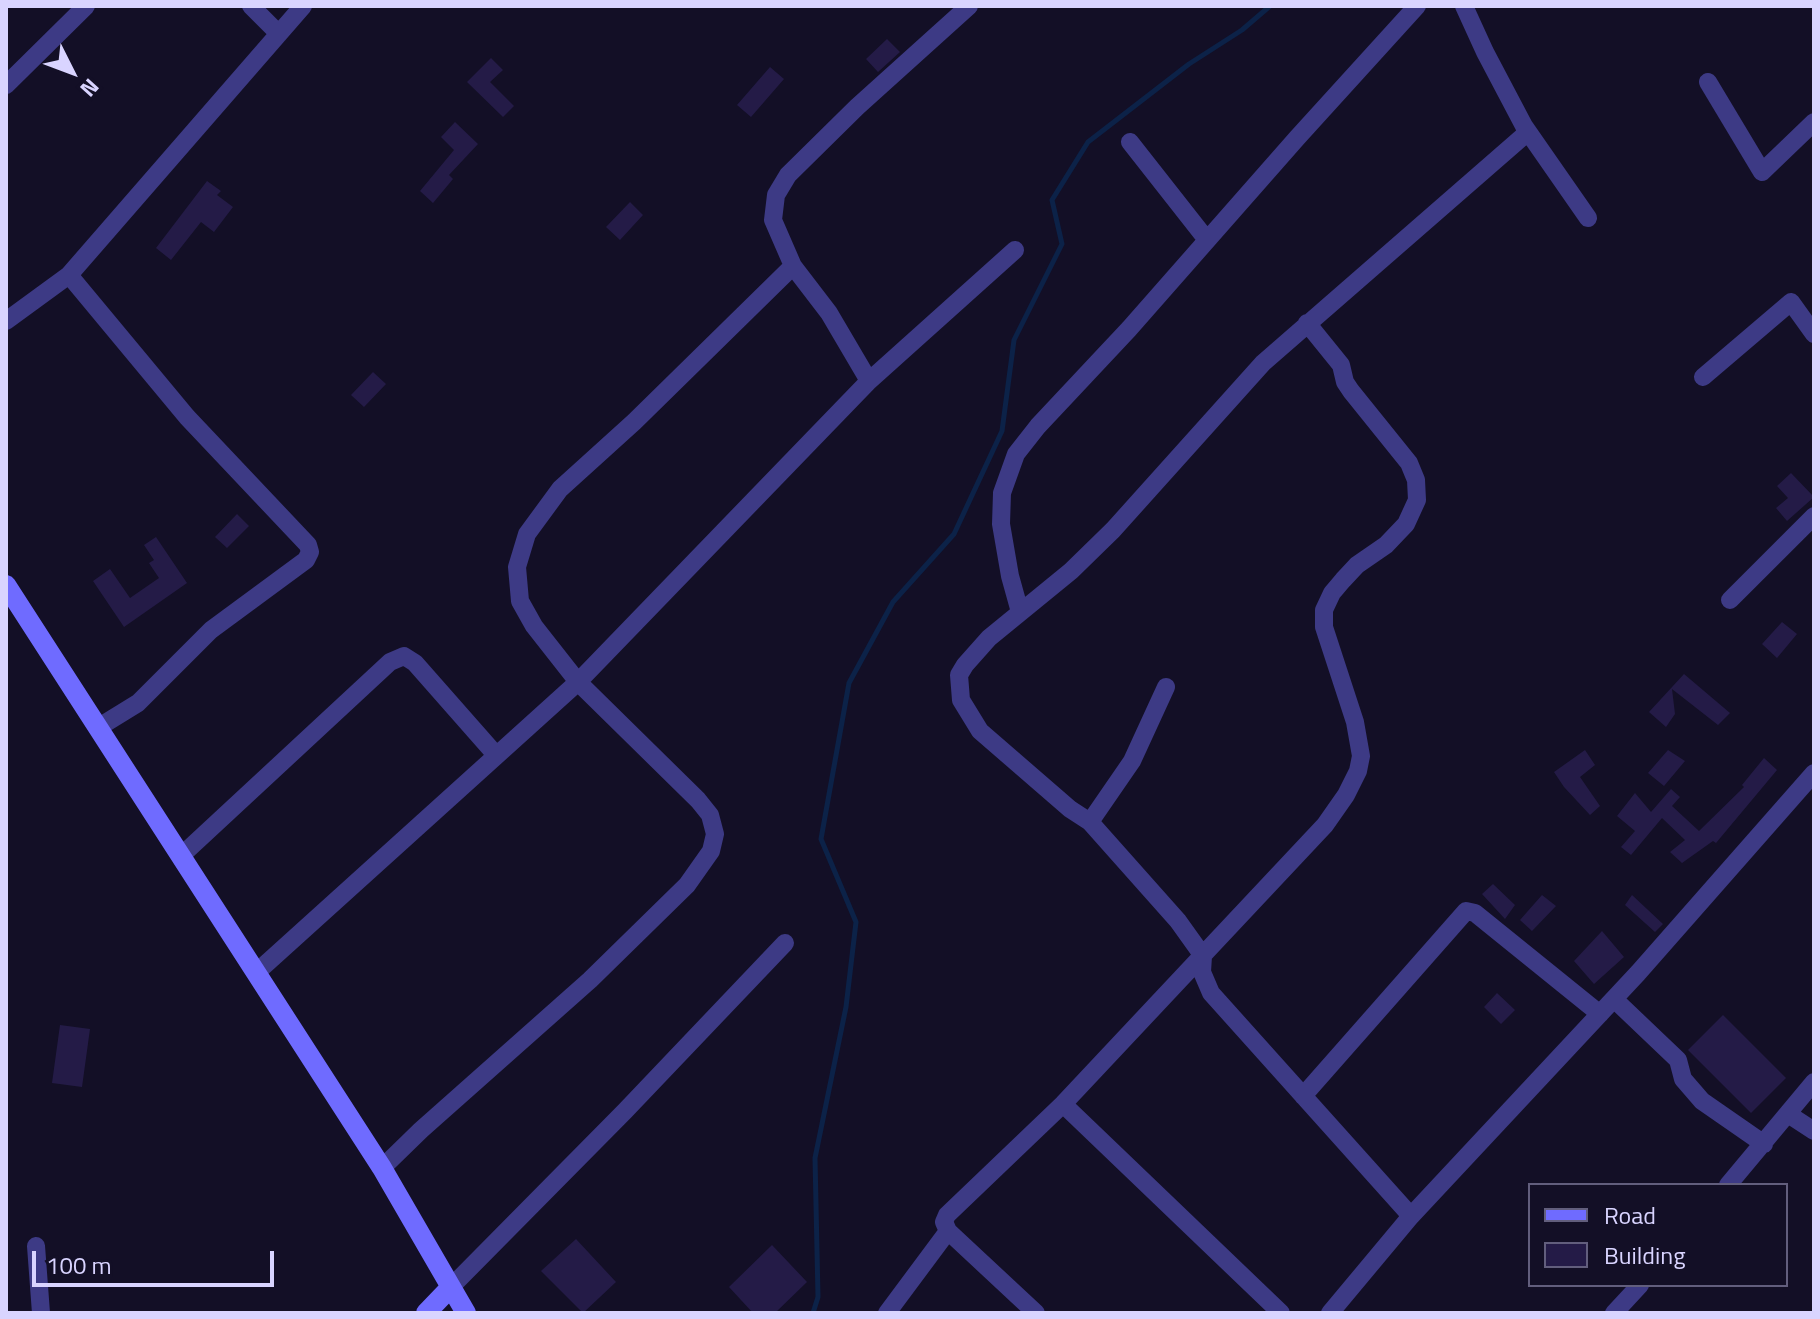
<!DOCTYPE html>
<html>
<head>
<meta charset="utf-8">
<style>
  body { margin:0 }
  #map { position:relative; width:1820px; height:1319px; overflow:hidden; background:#130f26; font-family:"Titillium Web",sans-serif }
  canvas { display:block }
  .frame { position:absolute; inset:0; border:8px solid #d9d4ff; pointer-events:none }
  .legend { position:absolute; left:1528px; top:1183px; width:260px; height:104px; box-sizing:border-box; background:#130f26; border:2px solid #625e7d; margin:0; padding:10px 14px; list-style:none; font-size:24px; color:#d9d4ff }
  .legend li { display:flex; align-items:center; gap:16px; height:40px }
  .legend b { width:40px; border:2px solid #625e7d }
  .north { position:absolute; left:32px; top:32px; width:80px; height:80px; -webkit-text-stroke:6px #130f26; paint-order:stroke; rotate:132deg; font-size:22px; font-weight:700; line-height:32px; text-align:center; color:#d9d4ff }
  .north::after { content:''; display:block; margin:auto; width:28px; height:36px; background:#d9d4ff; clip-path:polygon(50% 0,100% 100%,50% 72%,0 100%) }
  .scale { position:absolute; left:32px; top:1251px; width:242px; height:36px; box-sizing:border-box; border:4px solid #d9d4ff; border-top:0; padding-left:10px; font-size:24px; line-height:28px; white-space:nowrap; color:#d9d4ff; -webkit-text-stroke:6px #130f26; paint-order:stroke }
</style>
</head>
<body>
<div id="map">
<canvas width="1820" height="1319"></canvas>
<div class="frame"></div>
<ul class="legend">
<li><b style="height:10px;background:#6f6bff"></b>Road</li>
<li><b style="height:22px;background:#241b47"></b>Building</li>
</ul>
<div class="north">N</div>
<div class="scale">100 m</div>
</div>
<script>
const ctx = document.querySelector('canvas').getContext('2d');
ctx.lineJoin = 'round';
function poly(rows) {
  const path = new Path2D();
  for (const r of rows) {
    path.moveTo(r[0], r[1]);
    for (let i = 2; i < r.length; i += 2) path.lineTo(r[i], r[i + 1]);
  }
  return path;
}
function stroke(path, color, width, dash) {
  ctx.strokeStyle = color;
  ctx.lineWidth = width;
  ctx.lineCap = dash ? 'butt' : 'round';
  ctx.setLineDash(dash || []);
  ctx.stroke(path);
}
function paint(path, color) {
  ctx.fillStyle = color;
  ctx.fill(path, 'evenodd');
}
stroke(poly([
  [813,1313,818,1297,815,1158,846,1007,856,922,821,839,849,683,893,602,954,534,1002,431,1014,340,1062,244,1052,200,1088,142,1189,64,1242,30,1270,6]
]), '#0c2248', 5);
paint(poly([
  [887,39,900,52,878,72,866,59],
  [491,58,503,70,490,82,514,106,503,117,467,82],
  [770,67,784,79,751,117,737,105],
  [455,122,478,144,449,175,453,179,433,203,420,191,454,150,441,137],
  [207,181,221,191,217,195,233,207,214,232,201,222,171,260,156,248],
  [630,202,643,215,620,240,606,227],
  [373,372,386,384,364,407,351,395],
  [1791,473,1814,497,1787,521,1776,508,1788,498,1777,486],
  [237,514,249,526,227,548,215,537],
  [156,537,187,583,124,627,93,581,110,569,130,598,159,578,149,563,154,560,144,545],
  [1782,622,1797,634,1777,658,1762,644],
  [1684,674,1730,713,1718,725,1672,689,1675,714,1666,727,1649,712],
  [1585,750,1595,765,1580,777,1600,806,1590,815,1564,787,1554,772],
  [1668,750,1685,761,1664,786,1648,773],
  [1764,758,1777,770,1716,843,1713,841,1682,863,1670,852,1685,840,1662,818,1631,855,1621,847,1635,831,1617,816,1635,793,1651,812,1671,789,1680,797,1672,806,1699,831,1744,787,1742,785],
  [1493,884,1515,905,1505,919,1482,894],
  [1542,895,1556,906,1532,931,1520,920],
  [1632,895,1663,924,1655,932,1625,905],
  [1602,931,1624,957,1594,984,1574,961],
  [1497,993,1515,1010,1501,1024,1484,1007],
  [1723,1015,1786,1078,1751,1113,1688,1050],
  [60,1025,90,1029,82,1087,52,1083],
  [576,1239,616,1282,583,1313,541,1271],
  [772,1245,807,1282,775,1313,753,1313,729,1287]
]), '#241b47');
stroke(poly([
  [251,6,279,34],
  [1464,6,1485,52,1524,126,1588,218],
  [1708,82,1762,172,1814,122],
  [6,85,86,6],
  [1130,142,1207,240],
  [69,275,187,417,308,545,310,552,306,560,211,630,138,703,99,727],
  [6,321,69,275,303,6],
  [1703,377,1791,302,1814,334],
  [869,381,1015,250],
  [1730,600,1814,516],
  [1020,612,1010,576,1001,524,1002,493,1016,454,1038,426,1129,329,1297,138,1417,6],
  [1166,687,1132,761,1090,822,1178,921,1203,956,1202,972,1211,993,1411,1216],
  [1090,822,1070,809,980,731,961,700,959,675,965,665,989,638,1071,571,1113,530,1263,363,1528,132],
  [182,855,390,662,404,656,415,663,496,755],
  [257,972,578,682,869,381,829,313,793,266,773,220,776,195,788,175,857,107,969,6],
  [1614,999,1678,1060,1683,1079,1702,1101,1764,1144],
  [1303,1096,1466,911,1475,913,1600,1014],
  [1063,1104,1281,1313],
  [1788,1114,1814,1131],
  [382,1168,421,1130,590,980,687,885,711,851,715,834,710,815,698,800,578,682,534,626,520,601,517,567,527,534,560,489,634,422,793,266],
  [1728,1185,1814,1082],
  [36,1246,41,1313],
  [450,1288,625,1111,785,943],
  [887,1313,948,1231],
  [1036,1313,948,1231,944,1222,947,1215,1063,1104,1325,825,1346,795,1358,771,1361,756,1355,722,1324,627,1324,610,1332,593,1343,580,1357,565,1386,545,1406,524,1417,500,1416,480,1409,463,1351,391,1345,382,1341,365,1307,323],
  [1330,1313,1411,1216,1638,973,1814,773],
  [1614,1313,1640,1285]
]), '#3d3a85', 18);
stroke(poly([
  [6,585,382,1168,466,1313],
  [426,1313,450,1288]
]), '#6f6bff', 20);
</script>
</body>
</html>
